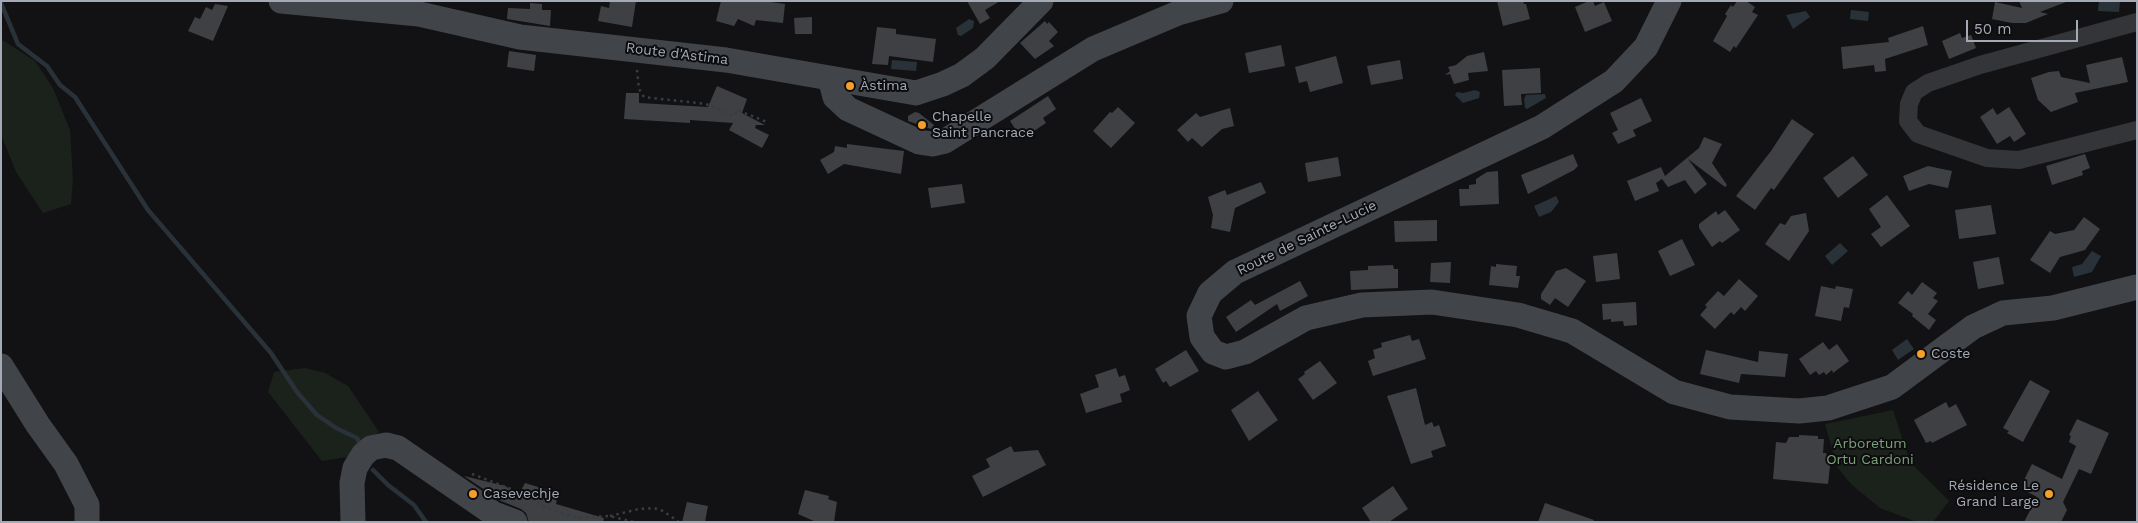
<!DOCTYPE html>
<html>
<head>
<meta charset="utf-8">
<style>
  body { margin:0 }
  #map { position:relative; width:2138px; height:523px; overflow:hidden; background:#121214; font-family:"Work Sans",sans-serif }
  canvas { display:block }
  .frame { position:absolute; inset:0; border:2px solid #a4aab5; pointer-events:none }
  .scale { position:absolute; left:1966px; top:20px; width:112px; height:22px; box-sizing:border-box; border:2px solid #a4aab5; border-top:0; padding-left:6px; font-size:15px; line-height:18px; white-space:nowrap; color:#a4aab5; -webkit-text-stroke:4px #0d0d0f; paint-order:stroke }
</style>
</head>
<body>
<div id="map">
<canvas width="2138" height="523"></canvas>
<div class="frame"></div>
<div class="scale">50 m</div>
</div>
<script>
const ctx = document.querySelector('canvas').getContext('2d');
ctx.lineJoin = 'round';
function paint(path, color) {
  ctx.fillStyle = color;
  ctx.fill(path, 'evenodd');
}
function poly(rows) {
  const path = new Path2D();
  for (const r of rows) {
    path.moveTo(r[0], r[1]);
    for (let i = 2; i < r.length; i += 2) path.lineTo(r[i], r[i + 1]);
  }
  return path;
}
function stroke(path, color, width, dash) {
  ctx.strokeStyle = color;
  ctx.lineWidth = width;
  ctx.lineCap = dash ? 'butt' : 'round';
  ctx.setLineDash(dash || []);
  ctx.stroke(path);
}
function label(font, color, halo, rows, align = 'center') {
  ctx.font = font + ' "Work Sans",sans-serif';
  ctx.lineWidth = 4;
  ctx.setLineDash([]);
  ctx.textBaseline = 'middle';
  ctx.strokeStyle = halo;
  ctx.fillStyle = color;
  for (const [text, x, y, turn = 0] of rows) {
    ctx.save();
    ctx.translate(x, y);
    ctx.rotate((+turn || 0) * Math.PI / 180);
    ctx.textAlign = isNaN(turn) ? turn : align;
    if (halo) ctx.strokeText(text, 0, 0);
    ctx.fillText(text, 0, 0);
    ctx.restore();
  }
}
paint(poly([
  [1,39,35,61,53,88,70,130,73,179,71,204,43,213,16,172,2,137],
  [305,368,325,373,348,386,379,432,347,457,322,461,268,392,274,372],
  [1893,410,1910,462,1949,501,1933,522,1917,522,1880,508,1851,484,1837,467,1825,424]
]), '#1a221b');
paint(poly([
  [2099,1,2120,2,2119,12,2098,11],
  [1851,10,1869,12,1868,21,1850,19],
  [1806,11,1810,17,1793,29,1786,15],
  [969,19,974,21,973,28,961,36,958,35,956,28],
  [892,60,917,62,916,71,891,69],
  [1475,90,1480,92,1479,98,1463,103,1455,95,1457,92,1463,93],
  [1545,94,1546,98,1527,109,1525,108,1524,99,1526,95],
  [1556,196,1559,202,1551,212,1539,217,1534,206],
  [1840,243,1848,251,1832,265,1825,256],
  [2092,251,2101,256,2092,272,2074,277,2072,267,2082,264],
  [1907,339,1914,349,1898,360,1892,350]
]), '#293238');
stroke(poly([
  [1,3,18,44,47,66,60,85,75,97,148,210,271,353,297,392,317,415,336,428,357,438,361,446],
  [373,470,388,485,414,505,426,522]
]), '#293238', 4.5);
paint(poly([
  [610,1,636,1,632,27,598,21,601,6,609,8],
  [721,1,763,1,785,4,783,23,756,20,754,26,738,19,734,26,716,21],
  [967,1,1000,1,985,10,990,18,980,24],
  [1497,1,1523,1,1524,4,1526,4,1530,19,1503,26],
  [1589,1,1593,1,1595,6,1604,2,1612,21,1585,32,1575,7],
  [1737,1,1746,1,1755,7,1752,12,1758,15,1736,48,1734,46,1730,52,1713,41,1727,16,1725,14,1731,5,1733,7],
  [2019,1,2066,1,2066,2,2040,12,2048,14,2026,23,2012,23,1992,19,1995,2,2022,8],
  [530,3,542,4,542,10,551,10,550,26,507,19,508,8,530,9],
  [215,4,228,6,213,41,188,31,195,17,200,19,206,7,212,10],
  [812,17,812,34,795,34,794,18],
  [1045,21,1047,24,1049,22,1058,32,1049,41,1054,46,1035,59,1020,43],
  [1923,26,1928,45,1885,59,1886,71,1875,72,1874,65,1843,69,1841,47,1889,42,1888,38],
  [877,27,896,29,896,34,936,39,933,62,889,56,888,65,872,64],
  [1960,33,1962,38,1971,35,1976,48,1949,59,1942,41],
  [1281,45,1285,66,1249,73,1245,53],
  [509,51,536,55,534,71,507,67],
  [1484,52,1488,71,1468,73,1469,80,1454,84,1450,74,1445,75,1450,71,1448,67,1456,65,1467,56],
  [1336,56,1343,83,1310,92,1307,81,1299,83,1295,67],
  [2122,57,2128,82,2075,93,2078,102,2051,112,2038,100,2031,78,2049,72,2059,71,2061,77,2090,83,2086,65],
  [1400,60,1403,79,1371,85,1367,66],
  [1540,68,1541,93,1521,94,1522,105,1504,106,1502,70],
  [717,86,747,99,742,113,765,125,756,125,755,128,769,135,762,148,729,130,733,123,690,120,690,123,624,119,626,93,639,93,639,103,708,107],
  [1048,96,1056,109,1043,118,1046,123,1022,139,1010,121],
  [1641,98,1652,121,1633,130,1636,136,1618,144,1612,133,1618,130,1610,113],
  [1118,107,1135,123,1111,148,1093,131,1110,112,1112,113],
  [2009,107,2026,134,2014,142,2010,136,1997,144,1980,117,1993,108,1997,115],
  [1230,108,1234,126,1222,129,1202,147,1192,138,1188,142,1177,130,1196,113,1200,117],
  [915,112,919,113,934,125,931,129,908,121,908,116],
  [1792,119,1814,134,1774,190,1771,188,1755,210,1736,196,1771,151],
  [1704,137,1722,144,1712,163,1727,185,1725,187,1688,159,1707,184,1695,194,1685,180,1668,187,1662,179,1656,183,1659,191,1635,201,1627,181,1661,167,1665,176,1699,148],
  [847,144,904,151,901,174,844,164,828,174,820,160,834,152,835,146,847,148],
  [1573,154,1578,166,1574,170,1528,194,1521,175],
  [2085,154,2090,168,2082,171,2083,175,2052,185,2046,166],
  [1853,156,1868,175,1838,198,1823,178],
  [1338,157,1341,176,1308,182,1305,163],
  [1928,166,1952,171,1948,188,1929,184,1909,191,1903,176],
  [1498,171,1499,204,1460,206,1459,189,1469,189,1469,185,1476,184,1476,179,1487,172],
  [1261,182,1266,193,1235,208,1230,232,1211,228,1213,215,1208,197,1225,190,1227,195],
  [962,184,965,203,931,208,928,188],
  [1887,195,1910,226,1881,247,1871,234,1881,227,1869,209],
  [1991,205,1996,234,1959,239,1955,210],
  [1725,210,1740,230,1722,243,1720,241,1712,247,1699,228,1699,224,1716,211,1718,215],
  [1806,213,1809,231,1789,261,1765,244,1780,223,1785,225,1791,216],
  [2084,217,2100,229,2085,250,2060,257,2050,273,2030,260,2050,231,2055,234,2074,230],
  [1437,220,1437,241,1395,242,1394,221],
  [1682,239,1695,265,1670,276,1658,251],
  [1617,253,1620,279,1596,282,1593,256],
  [1999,257,2004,284,1978,289,1973,262],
  [1451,262,1450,283,1430,282,1431,263],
  [1496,264,1517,266,1516,276,1520,276,1518,288,1489,285,1491,266,1496,267],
  [1393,265,1394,269,1398,269,1398,288,1351,290,1350,271,1368,270,1368,266],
  [1566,268,1586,281,1568,307,1555,298,1550,305,1541,299,1541,294,1556,271],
  [1739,279,1758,296,1745,311,1741,307,1734,315,1731,312,1715,329,1700,315,1707,307,1705,305,1718,291,1724,296],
  [1300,281,1308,296,1280,311,1277,304,1236,332,1226,317,1251,300,1255,305],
  [1922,282,1937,293,1933,298,1938,301,1928,314,1936,320,1929,330,1912,316,1913,314,1898,303,1908,291,1912,295],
  [1821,286,1835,289,1836,286,1853,289,1849,308,1844,307,1841,321,1815,316],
  [1636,302,1637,325,1624,326,1623,321,1611,322,1611,319,1603,320,1602,304],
  [1410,335,1412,341,1419,339,1426,359,1373,376,1368,361,1375,358,1373,350,1382,347,1381,343],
  [1823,342,1829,350,1837,344,1849,361,1833,373,1832,370,1826,375,1824,372,1819,375,1816,371,1810,375,1799,359],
  [1186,350,1199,371,1170,387,1166,381,1163,383,1155,369],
  [1706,350,1758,362,1759,351,1788,354,1785,377,1741,374,1739,383,1700,374],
  [1320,361,1337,383,1313,400,1298,379,1305,374,1304,372],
  [1116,368,1119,377,1125,375,1130,390,1120,394,1122,402,1086,413,1080,394,1099,387,1095,375],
  [2030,380,2050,391,2023,442,2007,433,2009,431,2003,428],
  [1416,388,1425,425,1432,422,1434,427,1439,425,1446,446,1431,451,1433,457,1411,464,1387,396],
  [1258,391,1278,420,1249,441,1231,410],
  [1946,402,1949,408,1956,404,1967,425,1932,443,1931,441,1926,443,1914,420],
  [2077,419,2109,433,2091,474,2079,469,2063,502,2067,510,2061,522,2024,522,2037,497,2024,490,2027,483,2023,482,2032,464,2062,479,2076,446,2069,442,2071,436,2069,435],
  [1799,435,1818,436,1818,439,1824,439,1823,453,1826,453,1830,466,1828,484,1773,479,1776,442,1786,443,1789,437,1799,437],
  [1011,446,1014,452,1038,450,1046,465,983,497,972,476,990,467,986,459],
  [464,476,505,486,519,494,525,483,558,493,556,504,604,518,603,522,529,522,526,513,521,509,501,501],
  [1393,486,1408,509,1389,522,1371,522,1362,508],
  [805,490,829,496,828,499,837,502,834,522,816,522,798,514],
  [687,502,708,506,705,522,682,522],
  [1545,503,1594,520,1593,522,1538,522]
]), '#3e4044');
stroke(poly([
  [637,70,639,89,644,97,706,104,734,116,737,110,767,122],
  [472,474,524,494,546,508,576,518,609,516,634,522],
  [610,516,639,509,654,508,663,511,679,522]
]), '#393c40', 2.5, [2.5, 4]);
stroke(poly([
  [2137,22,1980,65,1928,83,1914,92,1909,104,1908,121,1918,134,1987,158,2019,160,2137,130]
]), '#333539', 18);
stroke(poly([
  [281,1,419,14,520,37,726,60,916,93,943,84,962,75,985,58,1041,1],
  [1669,1,1646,47,1614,81,1542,127,1235,272,1210,293,1199,316,1202,337,1213,352,1226,357,1245,352,1306,318,1362,305,1432,302,1518,315,1572,331,1674,392,1730,407,1799,411,1828,408,1892,387,1973,327,2003,313,2053,308,2137,287],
  [830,78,835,97,848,109,919,142,932,144,945,141,1093,49,1178,13,1221,1],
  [1,366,38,425,66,464,87,505,87,522],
  [353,522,352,483,355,468,363,455,371,448,386,445,398,448,494,514,515,522]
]), '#414449', 25);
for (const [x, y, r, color] of [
  [850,86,5,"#f59f2a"],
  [922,125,5,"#f59f2a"],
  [1921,354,5,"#f59f2a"],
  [473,494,5,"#f59f2a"],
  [2049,494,5,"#f59f2a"]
]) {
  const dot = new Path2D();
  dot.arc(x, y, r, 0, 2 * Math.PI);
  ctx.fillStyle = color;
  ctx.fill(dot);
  stroke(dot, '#0d0d0f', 2);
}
label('14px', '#a4aab5', '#0d0d0f', [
  ["Route d'Astima",677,54,7],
  ["Route de Sainte-Lucie",1307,238,-26]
]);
label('14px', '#a4aab5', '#0d0d0f', [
  ["Àstima",860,86],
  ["Chapelle",932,117],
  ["Saint Pancrace",932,133],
  ["Coste",1931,354],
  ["Résidence Le",2039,486,"right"],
  ["Grand Large",2039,502,"right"],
  ["Casevechje",483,494]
], 'left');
label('14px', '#7ba07a', '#0d0d0f', [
  ["Arboretum",1870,444],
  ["Ortu Cardoni",1870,460]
]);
</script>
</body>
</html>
